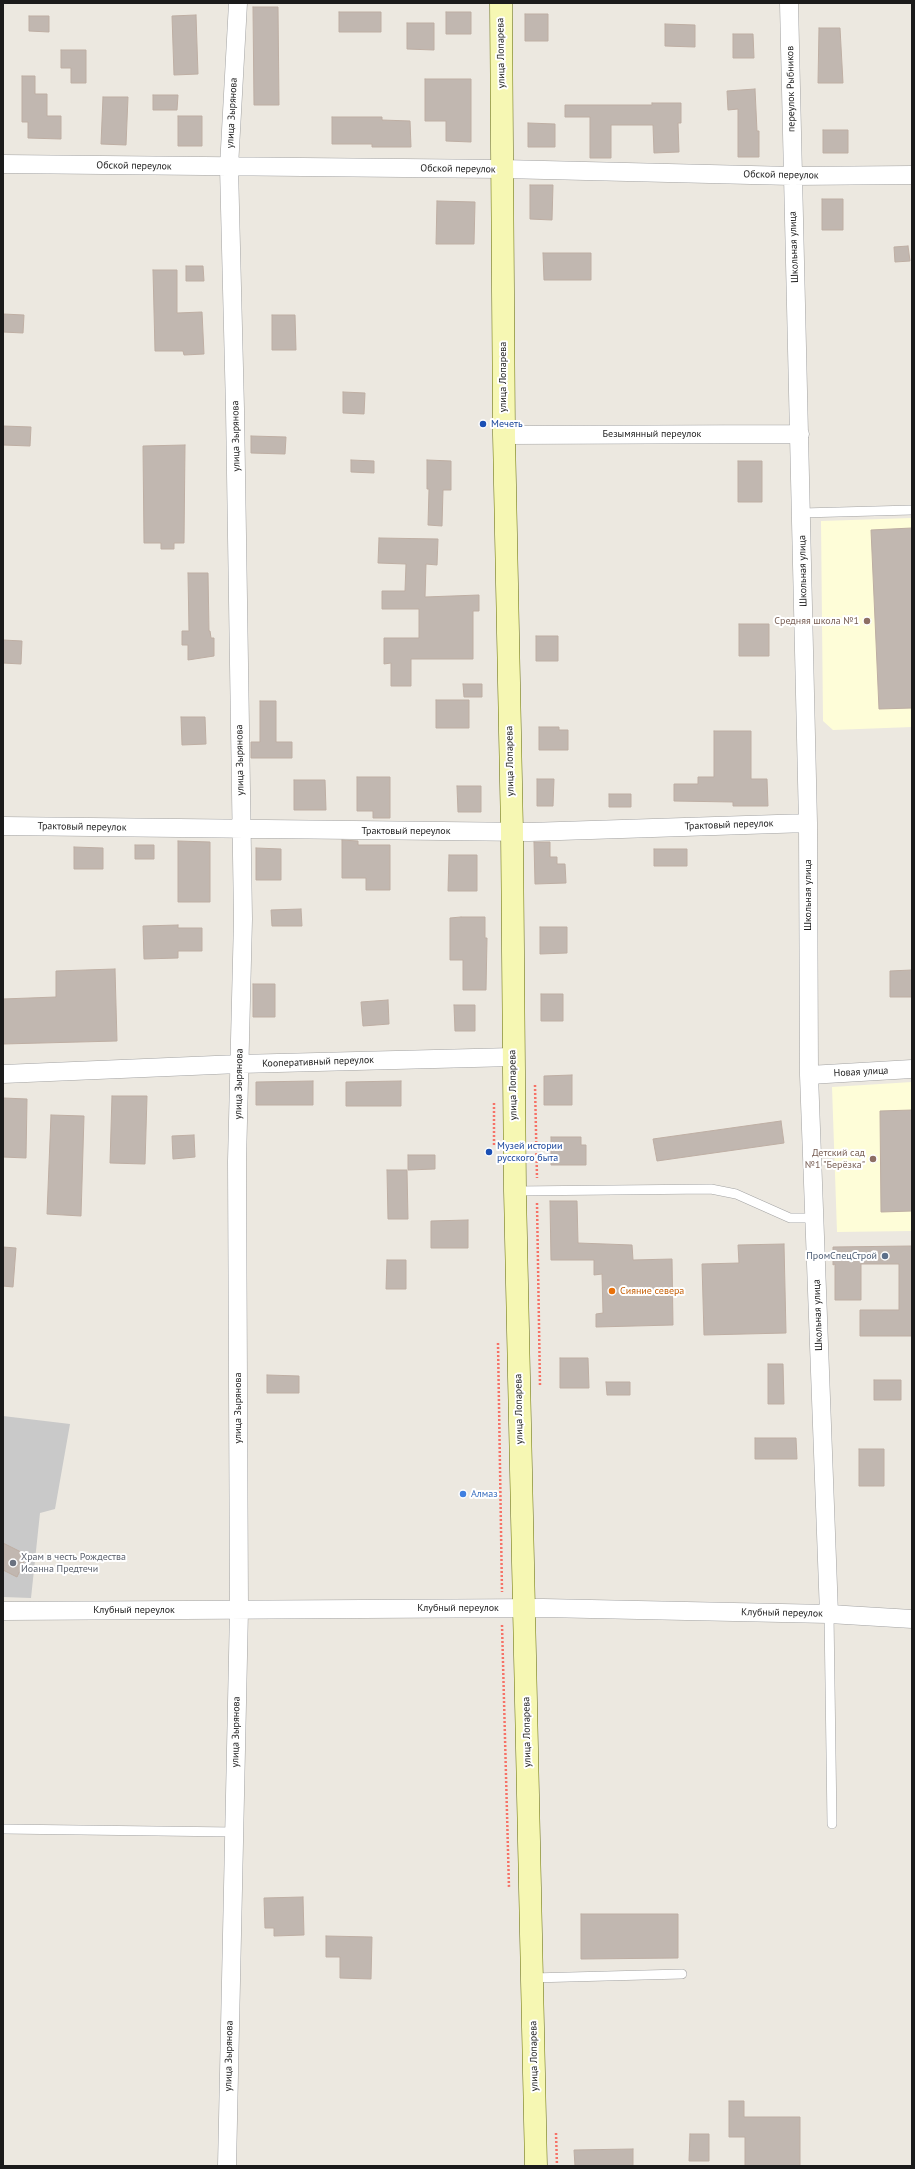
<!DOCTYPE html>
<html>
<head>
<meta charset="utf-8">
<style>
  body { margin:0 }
  #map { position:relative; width:915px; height:2169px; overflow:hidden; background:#ece8e0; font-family:"PT Sans",sans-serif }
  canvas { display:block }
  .frame { position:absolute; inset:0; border:4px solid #1b1b1b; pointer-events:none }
</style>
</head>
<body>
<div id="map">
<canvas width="915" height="2169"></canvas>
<div class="frame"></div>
</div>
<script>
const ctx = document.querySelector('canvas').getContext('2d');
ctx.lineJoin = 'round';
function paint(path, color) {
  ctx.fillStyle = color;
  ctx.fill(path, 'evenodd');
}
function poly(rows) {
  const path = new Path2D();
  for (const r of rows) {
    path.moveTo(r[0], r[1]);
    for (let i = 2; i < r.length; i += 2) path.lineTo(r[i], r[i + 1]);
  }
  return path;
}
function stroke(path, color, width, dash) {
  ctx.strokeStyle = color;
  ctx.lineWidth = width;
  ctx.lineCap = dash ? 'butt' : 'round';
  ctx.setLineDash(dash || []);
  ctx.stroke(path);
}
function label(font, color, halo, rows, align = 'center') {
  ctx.font = font + ' "PT Sans",sans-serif';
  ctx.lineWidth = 4;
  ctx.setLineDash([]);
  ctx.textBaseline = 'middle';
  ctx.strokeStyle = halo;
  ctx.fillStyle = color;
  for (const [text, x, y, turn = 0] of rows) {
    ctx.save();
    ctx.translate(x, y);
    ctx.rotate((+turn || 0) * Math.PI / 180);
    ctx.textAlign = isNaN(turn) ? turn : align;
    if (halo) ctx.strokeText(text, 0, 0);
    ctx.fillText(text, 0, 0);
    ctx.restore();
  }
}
paint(poly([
  [912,518,912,727,833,730,823,721,821,521],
  [912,1082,912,1231,837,1232,832,1087]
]), '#fefdd8');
paint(poly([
  [3,1416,70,1424,55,1509,40,1513,31,1598,3,1597]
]), '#c9c9c9');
const building = poly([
  [253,7,278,7,279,105,254,105,253,7],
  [339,12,381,12,381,32,339,32,339,12],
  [446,12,471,12,471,34,446,34,446,12],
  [525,14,548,14,548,41,525,41,525,14],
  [196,15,198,74,174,75,172,16,196,15],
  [29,16,49,16,49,32,29,31,29,16],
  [407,23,434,23,434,50,407,49,407,23],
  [665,24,695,25,695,47,665,46,665,24],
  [819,28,840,28,843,83,818,83,819,28],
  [733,34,753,34,754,58,733,58,733,34],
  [61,50,86,50,86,83,71,83,71,68,61,68,61,50],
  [22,76,35,76,35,94,47,94,47,116,61,116,61,139,28,138,28,122,22,122,22,76],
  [425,79,471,79,471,142,446,141,446,121,425,121,425,79],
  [755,89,757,131,759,131,759,157,738,157,738,109,728,110,727,91,755,89],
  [153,95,178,95,177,110,153,110,153,95],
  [103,97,128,97,126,145,101,144,103,97],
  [652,103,681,103,681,123,678,123,679,152,654,153,653,125,611,125,611,158,590,158,590,117,565,117,565,105,652,105,652,103],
  [178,116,202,116,202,146,178,146,178,116],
  [332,117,382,117,382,120,410,121,411,147,372,147,372,144,332,144,332,117],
  [528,123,555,124,555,147,528,147,528,123],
  [823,130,848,130,848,153,823,153,823,130],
  [530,185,553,185,552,220,530,219,530,185],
  [822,199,843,199,843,230,822,230,822,199],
  [437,201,475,202,474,244,436,244,437,201],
  [908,246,910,261,895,262,894,247,908,246],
  [543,253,591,253,591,280,544,280,543,253],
  [186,266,203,266,204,281,186,281,186,266],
  [153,270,177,270,177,313,202,312,204,354,184,355,183,351,155,351,153,270],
  [3,314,24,315,23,333,3,332,3,314],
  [272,315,295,315,296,350,272,350,272,315],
  [343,392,365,393,364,414,343,413,343,392],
  [3,426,31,427,30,446,3,445,3,426],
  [251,436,286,437,285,454,251,453,251,436],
  [185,445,184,543,174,543,174,549,161,549,161,543,144,543,143,446,185,445],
  [351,460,374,461,374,473,351,472,351,460],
  [427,460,451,461,451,490,443,490,442,526,428,525,429,489,427,489,427,460],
  [738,461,762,461,762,502,738,502,738,461],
  [912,528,912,708,879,709,871,530,912,528],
  [379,538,438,539,437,565,426,564,425,597,479,595,479,611,473,611,473,659,411,659,411,686,391,686,391,663,384,664,384,638,419,638,419,609,382,609,382,591,405,591,406,564,378,563,379,538],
  [188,573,208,573,209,631,210,631,211,638,214,638,214,656,188,660,188,645,182,645,182,631,189,631,188,573],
  [739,624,769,624,769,656,739,656,739,624],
  [536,636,558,636,558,661,536,661,536,636],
  [3,640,22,641,21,664,3,663,3,640],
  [463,684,482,684,482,697,464,697,463,684],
  [436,700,469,700,469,728,436,728,436,700],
  [260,701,276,701,276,742,292,742,292,758,251,758,251,742,260,742,260,701],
  [181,717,205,717,206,744,182,745,181,717],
  [539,727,559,727,559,730,568,730,568,750,539,750,539,727],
  [714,731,751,731,751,779,767,779,768,806,733,806,733,802,674,801,674,784,698,784,698,777,714,777,714,731],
  [357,777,390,777,390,818,373,818,373,811,357,811,357,777],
  [537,779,554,779,553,806,537,806,537,779],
  [294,780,325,780,326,810,294,810,294,780],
  [457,786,481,786,481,812,458,812,457,786],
  [609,794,631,794,631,807,609,807,609,794],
  [342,840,358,841,358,845,390,845,390,890,366,890,366,878,342,878,342,840],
  [178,841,210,842,210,902,178,902,178,841],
  [534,842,550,842,550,857,557,857,557,864,565,864,566,883,535,884,534,842],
  [135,845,154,845,154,859,135,859,135,845],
  [74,847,103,848,103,869,74,869,74,847],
  [256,848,281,849,281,880,256,880,256,848],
  [654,849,687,849,687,866,654,866,654,849],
  [449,855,477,855,477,891,448,891,449,855],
  [301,909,302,926,272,926,271,910,301,909],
  [461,917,485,917,485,938,487,938,486,990,463,990,463,960,450,960,450,918,461,917],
  [178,925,178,928,202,928,202,951,178,951,178,958,144,959,143,926,178,925],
  [540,927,567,927,567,953,540,954,540,927],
  [115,969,117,1041,3,1044,3,999,56,997,56,971,115,969],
  [912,970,912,997,890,997,890,971,912,970],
  [253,984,275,984,275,1017,253,1017,253,984],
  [541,994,563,994,563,1021,541,1021,541,994],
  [388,1000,389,1024,363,1026,361,1002,388,1000],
  [454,1005,475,1005,475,1031,455,1031,454,1005],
  [572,1075,572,1105,544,1105,544,1076,572,1075],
  [313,1081,313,1105,256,1105,256,1082,313,1081],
  [401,1081,401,1106,346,1106,346,1082,401,1081],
  [112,1096,147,1096,145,1164,110,1163,112,1096],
  [3,1098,27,1099,26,1158,3,1157,3,1098],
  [912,1110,912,1211,881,1212,880,1111,912,1110],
  [51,1115,84,1116,81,1216,47,1214,51,1115],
  [781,1121,784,1143,657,1161,653,1139,781,1121],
  [194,1135,195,1157,173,1159,172,1136,194,1135],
  [551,1137,581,1137,581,1145,586,1145,586,1165,551,1165,551,1137],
  [408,1155,435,1155,435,1169,408,1170,408,1155],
  [387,1170,407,1170,408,1219,388,1219,387,1170],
  [550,1201,577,1201,578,1243,632,1245,633,1260,672,1259,673,1325,596,1327,596,1314,603,1313,602,1274,594,1275,594,1260,551,1260,550,1201],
  [468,1220,468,1248,431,1248,431,1221,468,1220],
  [784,1244,786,1333,704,1335,702,1264,739,1263,738,1245,784,1244],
  [912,1246,912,1336,860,1336,860,1310,899,1310,899,1264,861,1264,861,1300,835,1300,835,1264,833,1265,833,1247,912,1246],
  [3,1247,16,1248,13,1287,3,1286,3,1247],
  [387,1260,406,1260,406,1289,386,1289,387,1260],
  [560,1358,588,1358,589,1388,560,1388,560,1358],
  [768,1364,783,1364,784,1404,768,1404,768,1364],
  [267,1375,299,1376,299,1393,267,1393,267,1375],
  [874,1380,901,1380,901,1400,874,1400,874,1380],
  [606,1382,630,1382,630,1395,607,1395,606,1382],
  [755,1438,796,1438,797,1459,755,1459,755,1438],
  [859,1449,884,1449,884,1486,859,1486,859,1449],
  [3,1543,27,1555,17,1577,3,1570,3,1543],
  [303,1897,304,1935,274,1936,274,1928,265,1928,264,1898,303,1897],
  [581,1914,678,1914,678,1958,581,1959,581,1914],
  [326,1936,372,1937,371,1979,340,1978,340,1957,326,1957,326,1936],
  [729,2101,744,2101,744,2117,800,2117,800,2166,745,2166,745,2137,729,2137,729,2101],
  [690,2134,709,2134,709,2161,689,2161,690,2134],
  [633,2149,633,2166,575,2166,574,2150,633,2149]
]);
paint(building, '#c1b7b0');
stroke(building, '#beaea3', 1);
const service = poly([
  [802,513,912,510],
  [515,1191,711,1189,736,1194,790,1218,814,1218],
  [829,1614,832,1824],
  [3,1829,234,1832],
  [532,1978,682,1974]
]);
const minor = poly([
  [789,3,808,823,809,1075,829,1614],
  [3,164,503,169,792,176,912,175],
  [504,435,800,434],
  [3,826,529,832,808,823],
  [3,1074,239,1064,513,1057],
  [809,1075,912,1069],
  [3,1611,543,1608,829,1614,912,1619],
  [227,2166,239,1610,237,1161,243,919,235,409,229,167,238,3]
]);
const secondary = poly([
  [501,3,504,435,512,831,515,1191,536,2166]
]);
stroke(service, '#a2a2a2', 10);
stroke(minor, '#a2a2a2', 19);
stroke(secondary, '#656d07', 23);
stroke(poly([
  [535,1085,537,1178],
  [494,1103,494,1146],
  [537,1203,540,1386],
  [498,1343,502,1592],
  [502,1625,509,1888],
  [556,2133,557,2166]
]), '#f67267', 2.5, [2, 2]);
stroke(service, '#fff', 9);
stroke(minor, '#fff', 18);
stroke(secondary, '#f6f7b3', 22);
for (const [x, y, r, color] of [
  [483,424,4,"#1a4fb4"],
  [867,621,4,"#8d6e63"],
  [489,1152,4,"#1a4fb4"],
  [873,1159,4,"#8d6e63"],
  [885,1256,4,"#5c6f8a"],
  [612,1291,4,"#e8710a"],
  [463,1494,4,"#3f7fe0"],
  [13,1563,4,"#6b7280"]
]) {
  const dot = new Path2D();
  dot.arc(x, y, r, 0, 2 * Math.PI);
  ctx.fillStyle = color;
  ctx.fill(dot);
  stroke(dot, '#fff', 1.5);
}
label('10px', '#1b1b1b', '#fff', [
  ["улица Лопарева",501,53,-91],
  ["переулок Рыбников",791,89,-91],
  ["улица Зырянова",232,113,-87],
  ["Обской переулок",134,166,1],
  ["Обской переулок",458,169,1],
  ["Обской переулок",781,175,1],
  ["Школьная улица",794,247,-92],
  ["улица Лопарева",503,377,-90],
  ["Безымянный переулок",652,434],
  ["улица Зырянова",236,436,-91],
  ["Школьная улица",803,571,-91],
  ["улица Зырянова",240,760,-91],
  ["улица Лопарева",510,761,-91],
  ["Трактовый переулок",729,825,-2],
  ["Трактовый переулок",82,827,1],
  ["Трактовый переулок",406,831],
  ["Школьная улица",808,895,-90],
  ["Кооперативный переулок",318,1062,-2],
  ["Новая улица",861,1072,-3],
  ["улица Зырянова",239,1084,-89],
  ["улица Лопарева",513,1085,-91],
  ["Школьная улица",818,1315,-92],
  ["улица Зырянова",238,1408,-90],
  ["улица Лопарева",519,1409,-91],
  ["Клубный переулок",458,1608],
  ["Клубный переулок",134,1610],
  ["Клубный переулок",782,1613,1],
  ["улица Зырянова",236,1732,-89],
  ["улица Лопарева",527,1732,-91],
  ["улица Зырянова",229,2056,-89],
  ["улица Лопарева",534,2056,-91]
]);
label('10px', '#164399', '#fff', [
  ["Мечеть",491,424],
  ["Музей истории",497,1146],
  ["русского быта",497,1158]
], 'left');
label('10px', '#785e54', '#fff', [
  ["Средняя школа №1",859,621],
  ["Детский сад",865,1153],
  ["№1 \"Берёзка\"",865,1165]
], 'right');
label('10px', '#4e5e75', '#fff', [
  ["ПромСпецСтрой",877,1256]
], 'right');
label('10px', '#c56008', '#fff', [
  ["Сияние севера",620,1291]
], 'left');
label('10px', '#366cbe', '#fff', [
  ["Алмаз",471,1494]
], 'left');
label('10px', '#5b616d', '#fff', [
  ["Храм в честь Рождества",21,1557],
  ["Иоанна Предтечи",21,1569]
], 'left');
</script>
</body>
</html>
